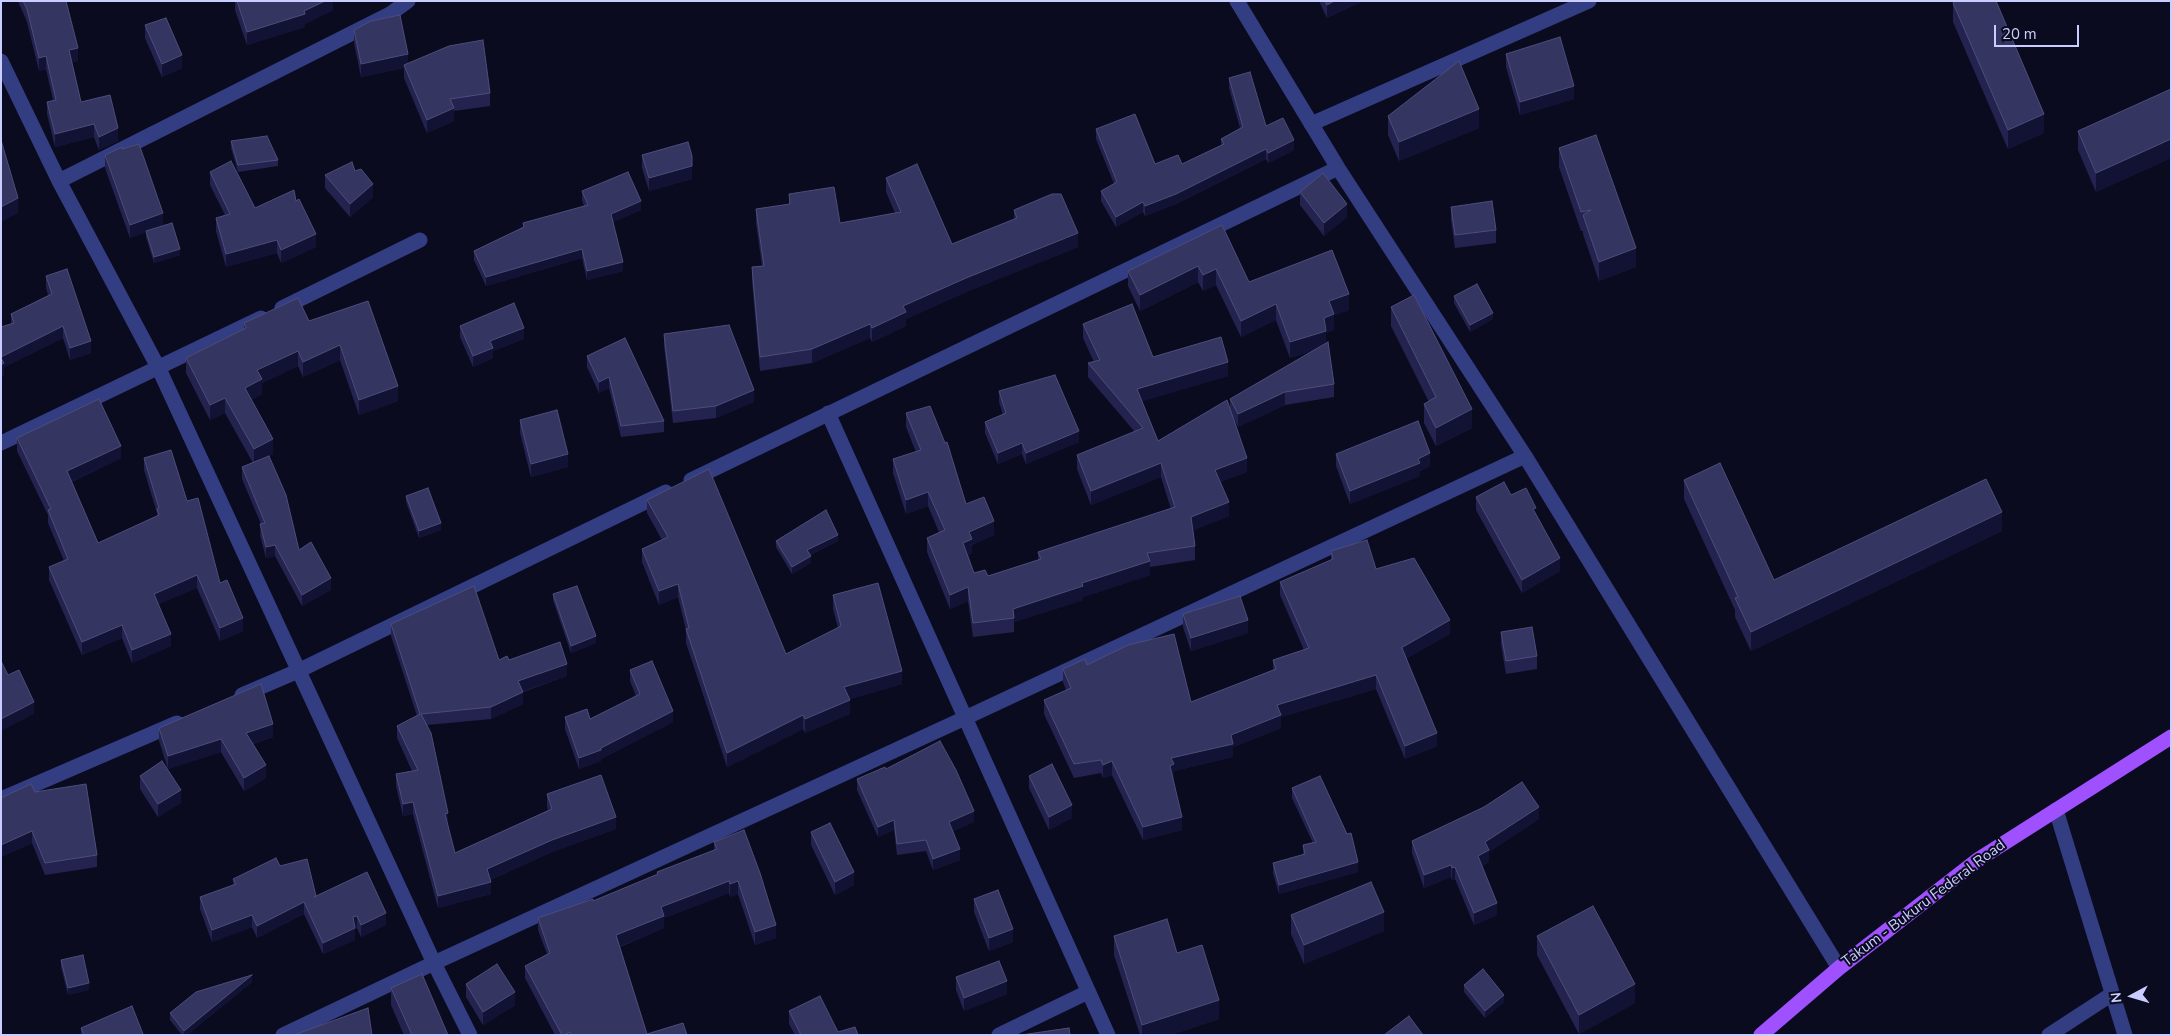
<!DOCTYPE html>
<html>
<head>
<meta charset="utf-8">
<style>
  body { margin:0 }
  #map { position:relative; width:2172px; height:1036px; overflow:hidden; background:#0b0b20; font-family:"Nunito Sans",sans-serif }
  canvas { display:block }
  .frame { position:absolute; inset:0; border:2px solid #cacdff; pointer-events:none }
  .north { position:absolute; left:2107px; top:971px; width:50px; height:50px; -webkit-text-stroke:4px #0b0b20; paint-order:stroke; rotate:264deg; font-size:14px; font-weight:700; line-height:20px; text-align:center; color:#cacdff }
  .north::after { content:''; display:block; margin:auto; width:18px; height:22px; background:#cacdff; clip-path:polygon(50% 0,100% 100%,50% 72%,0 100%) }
  .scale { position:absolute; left:1994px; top:25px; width:85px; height:22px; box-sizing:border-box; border:2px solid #cacdff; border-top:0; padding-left:6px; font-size:15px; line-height:18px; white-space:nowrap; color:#cacdff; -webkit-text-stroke:4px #0b0b20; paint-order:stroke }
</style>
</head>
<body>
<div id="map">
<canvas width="2172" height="1036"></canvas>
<div class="frame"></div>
<div class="north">N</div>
<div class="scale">20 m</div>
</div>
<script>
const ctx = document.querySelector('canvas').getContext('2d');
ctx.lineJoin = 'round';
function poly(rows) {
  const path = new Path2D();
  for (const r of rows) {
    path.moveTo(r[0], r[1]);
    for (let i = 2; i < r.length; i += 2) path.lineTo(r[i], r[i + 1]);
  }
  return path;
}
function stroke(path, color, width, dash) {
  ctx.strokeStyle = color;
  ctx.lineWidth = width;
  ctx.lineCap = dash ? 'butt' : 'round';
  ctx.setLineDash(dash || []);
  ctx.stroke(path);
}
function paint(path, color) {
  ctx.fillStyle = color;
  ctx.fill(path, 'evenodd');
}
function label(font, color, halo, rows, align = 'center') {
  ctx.font = font + ' "Nunito Sans",sans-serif';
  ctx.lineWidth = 4;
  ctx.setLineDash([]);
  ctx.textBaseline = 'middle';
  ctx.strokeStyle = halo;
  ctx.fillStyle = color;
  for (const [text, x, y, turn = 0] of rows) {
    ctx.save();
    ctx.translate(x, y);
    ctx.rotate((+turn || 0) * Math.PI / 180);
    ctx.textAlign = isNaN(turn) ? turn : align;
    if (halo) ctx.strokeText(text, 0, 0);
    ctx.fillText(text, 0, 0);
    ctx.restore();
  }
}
stroke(poly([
  [1237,1,1338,168,1525,456,1839,968],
  [1,61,59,181,159,369,434,963,470,1035],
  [1311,124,1589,1],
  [59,181,390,14,408,1],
  [282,308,420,240],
  [828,413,1108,1035],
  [1,443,261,318],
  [691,480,1338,168],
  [242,695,298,671,666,492],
  [1,799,177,723],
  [2056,810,2125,1035],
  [283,1035,434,963,965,718,1525,456],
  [999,1035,1088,992],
  [2049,1035,2112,994]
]), '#333d82', 15);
stroke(poly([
  [1761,1035,1839,968,1979,859,2171,737]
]), '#9f51ff', 15);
paint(poly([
  [18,1,66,1,78,61,72,62,81,102,118,141,99,150,94,137,55,147,47,114,47,102,53,100,46,69,39,71,27,22],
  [235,1,333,1,333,10,305,24,305,27,247,45,235,10],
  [1319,1,1363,1,1327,18],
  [1953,3,2044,133,2008,149,1953,22],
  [145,25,182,68,162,77,145,38],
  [354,30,408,63,490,93,490,106,454,111,454,121,427,133,404,78,404,68,361,77,354,43],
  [1506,54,1574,99,1520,115,1506,67],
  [1229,78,1266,126,1294,150,1268,163,1266,159,1176,204,1145,216,1143,212,1116,227,1101,201,1101,191,1114,184,1096,139,1096,129,1155,164,1182,164,1221,145,1221,139,1240,128,1229,88],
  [2171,89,2171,158,2096,192,2078,150,2078,131],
  [1388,116,1479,128,1399,161,1388,135],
  [231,141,278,160,278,166,238,172,231,148],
  [1559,148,1636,267,1599,281,1583,234,1583,231,1581,231,1559,167],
  [122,149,163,225,180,255,154,263,146,237,146,232,130,238,105,168,105,155],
  [642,155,692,179,649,191,642,168],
  [355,171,373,197,350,217,325,188,325,175],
  [210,172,255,208,296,201,316,247,281,263,277,253,226,267,216,231,216,218,225,215,210,185],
  [886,178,952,244,1014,220,1014,210,1078,247,966,292,906,319,906,326,872,342,870,338,812,363,760,371,752,281,752,267,762,266,756,223,756,209,789,204,789,194,840,223,895,213,886,192],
  [582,191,641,210,613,222,623,271,587,280,582,258,486,286,474,260,474,251,523,227,523,223,584,206,582,200],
  [1300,192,1347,217,1324,236,1300,205],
  [1451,207,1496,230,1496,243,1455,248,1451,220],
  [1222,225,1249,282,1349,310,1334,315,1334,330,1326,333,1326,343,1334,384,1334,397,1285,405,1238,427,1233,417,1247,472,1220,482,1229,516,1193,530,1195,546,1195,560,1150,567,1150,575,1083,597,1083,600,1014,622,1014,632,973,637,968,601,950,609,927,552,927,538,939,532,928,506,906,514,893,473,893,459,916,452,906,427,906,413,966,504,994,535,972,545,972,553,968,555,974,573,988,576,1038,560,1038,552,1171,509,1161,477,1091,505,1077,469,1077,455,1135,432,1088,377,1088,363,1094,362,1083,338,1083,324,1153,357,1228,376,1142,401,1158,441,1230,409,1230,399,1313,351,1290,358,1276,320,1241,337,1216,285,1203,291,1198,282,1140,311,1128,286,1128,271],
  [46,276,91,353,70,360,63,338,4,367,4,375,1,377,1,327,11,324,11,314,48,295,46,288],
  [1454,296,1493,319,1470,332,1454,303],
  [368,301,398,401,359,415,340,360,303,377,298,366,262,383,262,394,251,400,273,454,267,457,299,550,331,590,302,606,275,556,266,558,260,535,261,524,242,479,242,467,253,463,225,413,210,420,186,373,186,358,244,329,244,323,309,321],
  [1391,307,1472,428,1436,446,1424,423,1424,404,1429,402,1391,326],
  [460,326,524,339,493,351,493,358,473,367,460,337],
  [664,334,754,402,716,418,673,423,664,346],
  [587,356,664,421,664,432,621,437,609,388,599,393,587,367],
  [999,391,1079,442,1026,464,1022,454,998,464,985,433,985,422,1003,415,999,402],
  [520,420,568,467,531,477,520,433],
  [17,438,121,458,72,482,98,543,157,516,157,513,144,470,144,458,187,501,220,583,243,631,220,641,197,588,158,604,171,646,132,663,122,638,82,655,49,580,49,567,64,561,48,523,48,515,17,451],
  [1336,454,1430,466,1420,471,1420,476,1350,504,1336,466],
  [1684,480,1774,580,2002,531,1751,651,1735,617,1735,610,1684,499],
  [1511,495,1536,514,1560,571,1522,593,1476,510,1476,497],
  [406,496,441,530,419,538,406,502],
  [647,500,786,654,838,628,833,609,833,595,902,684,850,699,850,714,805,733,803,729,727,767,686,643,686,630,678,597,659,605,642,562,642,549,662,540,647,513],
  [776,541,838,541,810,555,811,563,792,574,776,547],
  [1331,551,1376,569,1450,634,1406,658,1437,746,1405,759,1376,689,1281,717,1281,728,1233,747,1233,757,1174,771,1174,778,1172,778,1182,830,1143,840,1112,775,1103,778,1101,773,1074,778,1044,714,1044,700,1066,690,1063,682,1063,669,1087,665,1191,702,1273,670,1273,660,1304,650,1280,595,1280,582,1331,560],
  [553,594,596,643,571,653,553,600],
  [1183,614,1248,633,1191,651,1183,627],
  [391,624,499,660,509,660,567,676,523,692,523,704,491,719,427,725,448,825,447,825,455,853,548,810,547,806,547,794,616,829,552,852,490,880,491,894,438,908,413,814,403,816,396,786,396,774,412,771,397,738,397,726,417,716,391,636],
  [1501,632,1537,656,1537,669,1506,674,1501,645],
  [630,670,673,722,601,759,601,761,579,769,565,729,565,717,590,719,636,696,630,681],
  [159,728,273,737,253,744,266,778,244,791,221,752,168,769,159,741],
  [886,769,974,822,953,831,960,860,933,870,926,851,897,855,894,830,878,837,857,790,857,779],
  [140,776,181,803,158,817,140,789],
  [1029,776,1072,818,1049,830,1029,788],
  [1292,788,1358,872,1279,894,1273,873,1273,863,1303,855,1303,845,1313,843,1292,798],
  [35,792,97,855,97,867,45,875,32,843,1,857],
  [1539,819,1489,852,1489,862,1482,866,1497,915,1474,925,1455,879,1452,880,1451,877,1424,888,1412,853,1412,841],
  [811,832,854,885,835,895,811,845],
  [714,842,776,938,755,945,738,894,730,897,729,893,664,918,664,928,620,947,647,1034,687,1035,555,1035,525,978,525,966,547,954,538,930,538,918,593,901,657,875,657,872,714,850],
  [280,866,316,896,386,925,361,937,357,928,355,929,355,940,323,954,304,914,257,938,252,927,212,942,200,909,200,897,233,885,233,879],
  [974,899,1013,942,989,951,974,912],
  [1291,915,1384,931,1304,964,1291,934],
  [1114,936,1177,953,1219,1019,1171,1035,1140,1035,1114,955],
  [1537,936,1635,1003,1579,1034,1537,955],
  [61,960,89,990,68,995,61,967],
  [956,977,1007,994,964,1011,956,990],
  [252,982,187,1035,182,1035,170,1020,170,1013],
  [466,984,515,1005,483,1025,466,997],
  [1464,985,1504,1002,1485,1018,1464,992],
  [391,988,448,1035,404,1035,391,1005],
  [789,1011,838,1032,858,1035,795,1035,789,1024],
  [81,1028,143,1035,81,1035]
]), '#24234f');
paint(poly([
  [325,1,333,1,333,10,305,24,305,27,247,45,247,32,304,11],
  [1334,1,1363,1,1327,18,1327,5],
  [78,48,78,61,69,63,69,50],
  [408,54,408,67,404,65,404,68,361,77,361,64],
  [182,55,182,68,162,77,162,64],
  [46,56,46,69,39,71,39,58],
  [1574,86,1574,99,1520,115,1520,102],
  [454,108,454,121,427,133,427,120],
  [1479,109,1479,128,1399,161,1399,142],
  [2044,114,2044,133,2008,149,2008,130],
  [94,124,94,137,55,147,55,134],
  [118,128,118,141,99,150,99,137],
  [2171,139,2171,158,2096,192,2096,173],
  [1294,140,1294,150,1268,163,1268,153],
  [1266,149,1266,159,1176,204,1145,216,1145,206],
  [692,166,692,179,649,191,649,178],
  [373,184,373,197,350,217,350,204],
  [18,198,18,213,1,222,1,207],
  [641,201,641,210,611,223,611,214],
  [1143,202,1143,212,1116,227,1116,217],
  [1347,204,1347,217,1324,236,1324,223],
  [163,213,163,226,130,238,130,225],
  [1078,233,1078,247,966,292,906,319,906,326,872,342,872,328,903,306,966,278],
  [316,234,316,247,281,263,281,250],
  [277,240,277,253,226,267,226,254],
  [1636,248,1636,267,1599,281,1599,262],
  [180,249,180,255,154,263,154,257],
  [582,249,582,258,486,286,486,277],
  [623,262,623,271,587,280,587,271],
  [1198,266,1198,282,1140,311,1140,295],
  [1216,269,1216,285,1203,291,1203,275],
  [1349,294,1349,310,1334,315,1334,330,1326,333,1326,347,1290,358,1290,342,1324,318,1329,301],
  [1276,304,1276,320,1241,337,1241,321],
  [1493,313,1493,319,1470,332,1470,325],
  [870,324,870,338,812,363,812,349],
  [63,326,63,338,4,367,4,375,1,377,1,357],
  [524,328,524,339,493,351,493,358,473,367,473,356,490,341],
  [91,341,91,353,70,360,70,348],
  [340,345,340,360,303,377,303,362],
  [298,351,298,366,262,383,262,394,245,403,245,388,257,370],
  [1228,362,1228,376,1137,403,1137,389],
  [609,377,609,388,599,393,599,382],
  [398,386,398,401,359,415,359,400],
  [754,390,754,402,716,418,716,406],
  [1285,392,1285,405,1238,427,1238,414],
  [225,398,225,413,210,420,210,405],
  [1472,409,1472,428,1436,446,1436,428],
  [1079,431,1079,442,1026,464,1026,453],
  [273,439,273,454,254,464,254,449],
  [1022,443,1022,454,998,464,998,453],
  [121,446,121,458,67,484,67,471],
  [1430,453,1430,466,1420,471,1420,476,1350,504,1350,491],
  [568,454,568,467,531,477,531,464],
  [1247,458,1247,472,1215,484,1215,470],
  [1161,463,1161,477,1091,505,1091,491],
  [928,492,928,506,906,514,906,500],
  [1229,502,1229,516,1191,531,1191,517],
  [2002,512,2002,531,1751,651,1751,632],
  [994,521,994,535,972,545,972,553,963,557,963,543,969,532],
  [441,523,441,530,419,538,419,531],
  [838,535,838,541,807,556,807,550],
  [275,545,275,556,266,558,266,547],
  [811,556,811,563,792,574,792,567],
  [1560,558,1560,571,1522,593,1522,580],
  [1150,561,1150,575,1083,597,1083,600,1014,622,1013,609,1082,583],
  [197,575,197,588,154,606,154,594],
  [331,578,331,590,302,606,302,595],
  [678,584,678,597,659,605,659,591],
  [968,587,968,601,950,609,950,595],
  [243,618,243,631,220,641,220,628],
  [1248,620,1248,633,1191,651,1191,638],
  [1450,620,1450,634,1401,662,1401,648],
  [122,625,122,638,82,655,82,642],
  [171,634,171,646,132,663,132,650],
  [596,636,596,643,571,653,571,646],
  [567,664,567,676,518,693,518,681],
  [902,671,902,684,844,701,844,687],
  [1376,675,1376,689,1281,717,1281,728,1233,747,1233,757,1174,771,1174,778,1170,780,1170,766,1171,758,1231,735,1277,705],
  [523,692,523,704,491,719,491,707],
  [850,700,850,714,805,733,805,719],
  [34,702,34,714,1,731,1,719],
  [673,711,673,722,601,759,601,761,579,769,579,758],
  [803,715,803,729,727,767,727,753],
  [273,724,273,737,246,746,246,733],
  [1437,733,1437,746,1405,759,1405,746],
  [221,739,221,752,168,769,168,756],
  [1112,761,1112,775,1103,778,1103,765],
  [266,765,266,778,244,791,244,778],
  [181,790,181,803,158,817,158,804],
  [413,802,413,814,403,816,403,804],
  [1072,805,1072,818,1049,830,1049,817],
  [1539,807,1539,819,1489,852,1489,862,1478,868,1478,856,1485,842],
  [974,811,974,822,949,833,949,822],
  [448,813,448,825,445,826,445,814],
  [616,817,616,829,552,852,487,881,487,869,552,840],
  [1182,817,1182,830,1143,840,1143,827],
  [894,820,894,830,878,837,878,827],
  [32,831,32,843,1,857,1,845],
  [960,849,960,860,933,870,933,859],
  [1358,862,1358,872,1279,894,1279,885],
  [1451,865,1451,877,1424,888,1424,875],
  [1455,867,1455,879,1452,880,1452,868],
  [854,872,854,885,835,895,835,882],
  [729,881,729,893,664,918,664,928,616,948,616,935,661,907],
  [738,881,738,894,730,897,730,884],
  [491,882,491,894,438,908,438,896],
  [304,902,304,914,257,938,257,926],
  [1497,903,1497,915,1474,925,1474,913],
  [1384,912,1384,931,1304,964,1304,945],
  [386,913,386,925,361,937,361,925],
  [252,915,252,927,212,942,212,930],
  [357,916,357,928,355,929,355,940,323,954,323,943,353,917],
  [776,925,776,938,755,945,755,932],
  [1013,929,1013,942,989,951,989,938],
  [252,975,252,982,187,1035,184,1035,184,1031],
  [1007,981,1007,994,964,1011,964,998],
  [89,983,89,990,68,995,68,988],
  [1635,984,1635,1003,1579,1034,1579,1015],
  [515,992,515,1005,483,1025,483,1012],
  [1504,995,1504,1002,1485,1018,1485,1011],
  [1219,1000,1219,1019,1171,1035,1142,1035,1142,1025]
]), '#121234');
const building = poly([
  [23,1,66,1,78,48,69,50,81,102,110,95,118,128,99,137,94,124,55,134,47,102,56,100,46,56,39,58,27,9,23,1],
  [237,1,325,1,304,11,305,14,247,32,237,1],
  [1325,1,1334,1,1327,5,1325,1],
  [1956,1,1996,1,2044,114,2008,130,1953,3,1956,1],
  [400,15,408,54,361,64,354,30,371,21,400,15],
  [166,18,182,55,162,64,145,25,166,18],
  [1560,37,1574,86,1520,102,1506,54,1560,37],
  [483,40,490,93,450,99,454,108,427,120,404,65,449,46,483,40],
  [1459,61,1479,109,1399,142,1388,116,1459,61],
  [1250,72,1266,126,1283,118,1294,140,1268,153,1266,149,1176,194,1145,206,1143,202,1116,217,1101,191,1117,182,1096,129,1135,114,1155,164,1178,155,1182,164,1224,144,1221,139,1243,127,1229,78,1250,72],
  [2171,89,2171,139,2096,173,2078,131,2171,89],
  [1596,135,1636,248,1599,262,1583,215,1591,210,1581,212,1559,148,1596,135],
  [267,136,278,160,238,165,231,141,267,136],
  [1,140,18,198,1,207,1,140],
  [688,142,692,156,692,166,649,178,642,155,688,142],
  [139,144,163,213,130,225,105,155,122,147,122,149,139,144],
  [231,161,255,208,294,190,296,201,299,199,316,234,281,250,277,240,226,254,216,218,230,214,210,172,231,161],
  [352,162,355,171,361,169,373,184,350,204,325,175,352,162],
  [917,164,952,244,1017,218,1014,210,1052,194,1061,194,1078,233,966,278,903,306,906,312,872,328,870,324,812,349,760,357,752,267,764,266,756,209,790,204,789,194,834,187,840,223,901,212,886,178,917,164],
  [628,172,641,201,611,214,623,262,587,271,582,249,486,277,474,251,524,227,523,223,588,205,582,191,628,172],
  [1323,173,1347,204,1324,223,1300,192,1323,173],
  [1492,201,1496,230,1455,235,1451,207,1492,201],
  [172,223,180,249,154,257,146,231,172,223],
  [1222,225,1249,282,1332,250,1349,294,1329,301,1334,314,1324,318,1326,331,1290,342,1276,304,1241,321,1216,269,1203,275,1198,266,1140,295,1128,271,1222,225],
  [67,269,91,341,70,348,63,326,1,357,1,327,14,323,11,314,52,294,46,276,67,269],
  [1477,284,1493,313,1470,325,1454,296,1477,284],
  [1414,295,1472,409,1436,428,1424,404,1436,397,1391,307,1414,295],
  [298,298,309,321,368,301,398,386,359,400,340,345,303,362,298,351,257,370,262,379,245,388,273,439,254,449,225,398,210,405,186,358,246,328,244,323,298,298],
  [514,303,524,328,490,341,493,348,473,356,460,326,514,303],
  [1132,304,1153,357,1221,337,1228,362,1137,389,1158,441,1227,400,1247,458,1215,470,1229,502,1191,517,1195,546,1147,553,1150,561,1082,583,1083,586,1013,609,1014,618,973,623,968,587,950,595,927,538,945,530,928,492,906,500,893,459,921,450,906,413,930,406,945,443,947,442,966,504,984,497,994,521,969,532,972,539,963,543,974,573,985,570,988,576,1041,559,1038,552,1175,507,1161,463,1091,491,1077,455,1143,428,1088,363,1100,360,1083,324,1132,304],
  [729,325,754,390,716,406,673,411,664,334,729,325],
  [625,338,664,421,621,426,609,377,599,382,587,356,625,338],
  [1328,342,1334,384,1285,392,1238,414,1230,399,1328,342],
  [1,358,4,363,1,365,1,358],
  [1055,375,1079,431,1026,453,1022,443,998,453,985,422,1006,413,999,391,1055,375],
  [99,399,121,446,67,471,98,543,159,515,157,509,159,508,144,458,171,450,187,501,198,498,220,583,227,580,243,618,220,628,197,575,154,594,171,634,132,650,122,625,82,642,49,567,68,559,48,510,51,509,17,438,99,399],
  [557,410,568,454,531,464,520,420,557,410],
  [1418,421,1430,453,1418,459,1420,463,1350,491,1336,454,1418,421],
  [269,456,286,495,299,550,311,542,331,578,302,595,275,545,266,547,260,524,265,523,242,467,269,456],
  [1720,463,1774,580,1986,479,2002,512,1751,632,1735,598,1738,597,1684,480,1720,463],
  [709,469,786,654,841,626,833,595,878,583,902,671,844,687,850,700,805,719,803,715,727,753,686,629,689,628,678,584,659,591,642,549,668,537,647,500,709,469],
  [1504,482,1511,495,1526,488,1536,508,1533,509,1560,558,1522,580,1476,497,1504,482],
  [428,488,441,523,419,531,406,496,428,488],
  [826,510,838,535,807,550,811,556,792,567,776,541,826,510],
  [1367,540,1376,569,1414,558,1450,620,1401,648,1402,648,1437,733,1405,746,1376,675,1277,705,1281,715,1231,735,1233,744,1171,758,1174,764,1170,766,1182,817,1143,827,1112,761,1103,765,1101,760,1074,764,1044,700,1071,688,1063,669,1085,659,1087,665,1128,645,1174,634,1191,702,1276,669,1273,660,1309,648,1280,582,1333,559,1331,551,1367,540],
  [474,586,499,660,507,656,509,660,560,642,567,664,518,681,523,692,491,707,421,714,431,733,448,813,445,814,455,853,552,809,547,794,601,775,616,817,552,840,487,869,491,882,438,896,413,802,403,804,396,774,418,770,397,726,420,714,391,624,474,586],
  [577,586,596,636,571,646,553,594,577,586],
  [1240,596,1248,620,1191,638,1183,614,1240,596],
  [1532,627,1537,656,1506,661,1501,632,1532,627],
  [1,661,8,675,19,670,34,702,1,719,1,661],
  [652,661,673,711,601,748,601,750,579,758,565,717,587,709,590,719,640,694,630,670,652,661],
  [261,684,273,724,246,733,266,765,244,778,221,739,168,756,159,728,261,684],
  [940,741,956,770,974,811,949,822,960,849,933,859,926,840,897,844,894,820,878,827,857,779,885,767,886,769,940,741],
  [162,761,181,790,158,804,140,776,162,761],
  [1052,764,1072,805,1049,817,1029,776,1052,764],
  [1320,776,1347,834,1351,833,1358,862,1279,885,1273,863,1305,854,1303,845,1316,842,1292,788,1320,776],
  [1522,782,1539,807,1485,842,1489,850,1478,856,1497,903,1474,913,1455,867,1452,868,1451,865,1424,875,1412,841,1484,807,1522,782],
  [31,784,35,792,86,784,97,855,45,863,32,831,1,845,1,798,31,784],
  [830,823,854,872,835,882,811,832,830,823],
  [744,830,760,873,776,925,755,932,738,881,730,884,729,881,661,907,664,916,616,935,647,1034,683,1023,687,1035,572,1035,570,1032,564,1035,562,1035,525,966,550,953,538,918,593,899,593,901,658,874,657,872,717,849,714,842,744,830],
  [276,858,280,866,307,859,316,896,314,897,367,872,386,913,361,925,357,916,353,917,355,928,323,943,304,902,257,926,252,915,212,930,200,897,236,884,233,879,276,858],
  [1371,882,1384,912,1304,945,1291,915,1371,882],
  [998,890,1013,929,989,938,974,899,998,890],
  [1593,906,1635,984,1579,1015,1537,936,1593,906],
  [1167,919,1177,953,1202,945,1219,1000,1142,1025,1114,936,1167,919],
  [83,955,89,983,68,988,61,960,83,955],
  [999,961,1007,981,964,998,956,977,999,961],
  [497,964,515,992,483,1012,466,984,497,964],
  [1483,969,1504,995,1485,1011,1464,985,1483,969],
  [422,974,448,1035,412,1035,391,988,422,974],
  [252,975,184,1031,170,1013,196,992,252,975],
  [820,996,838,1032,855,1027,858,1035,801,1035,789,1011,820,996],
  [132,1006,143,1034,141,1035,84,1035,81,1028,132,1006],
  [368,1008,372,1035,294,1035,368,1008],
  [1409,1016,1423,1035,1384,1035,1409,1016],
  [1069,1028,1070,1035,1021,1035,1069,1028]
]);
paint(building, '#353562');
stroke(building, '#4d4d7b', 1);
label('15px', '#cacdff', '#0b0b20', [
  ["Takum - Bukuru Federal Road",1924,904,-37]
]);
</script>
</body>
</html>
